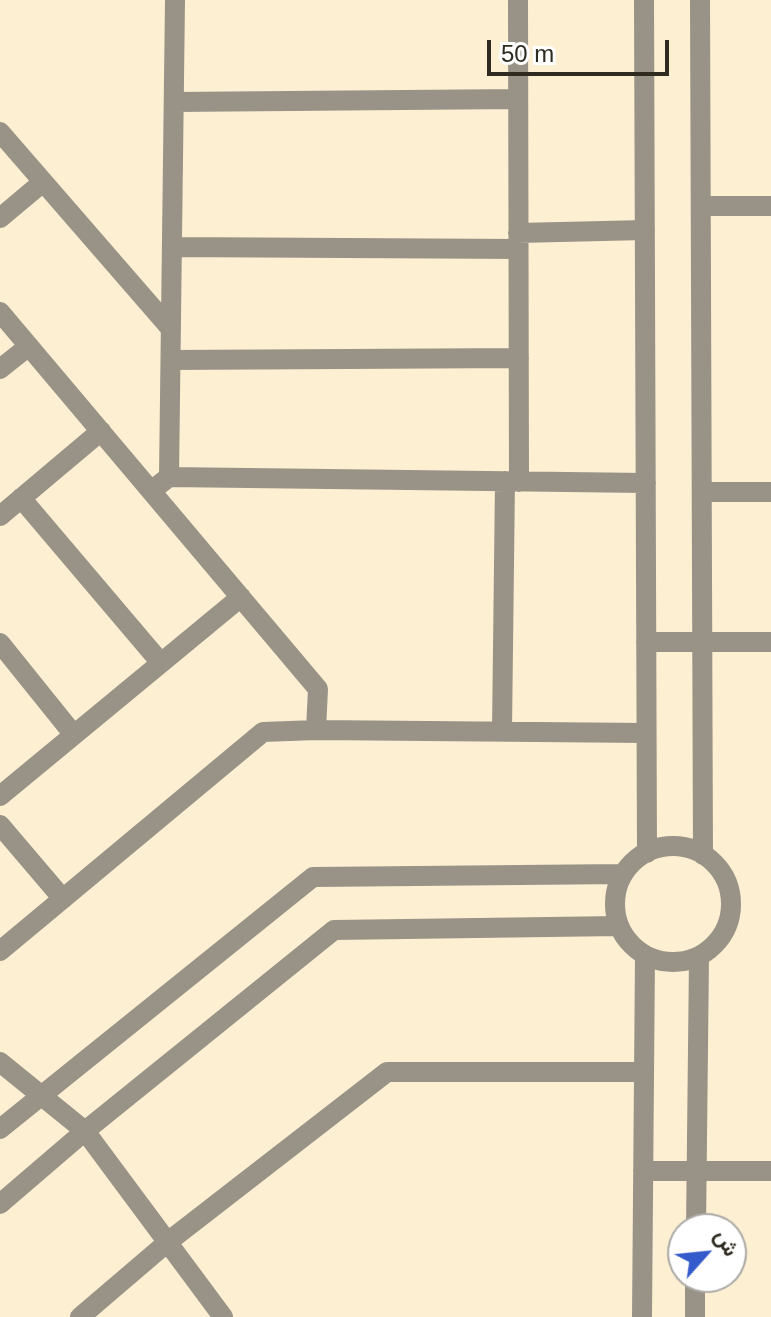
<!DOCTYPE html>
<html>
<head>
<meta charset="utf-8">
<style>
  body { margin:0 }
  #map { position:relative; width:771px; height:1317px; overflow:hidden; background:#fdefd2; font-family:Helvetica,Vazirmatn,sans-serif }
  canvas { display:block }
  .north { position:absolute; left:667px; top:1213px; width:80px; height:80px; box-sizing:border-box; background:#fff; border:2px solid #acaaa6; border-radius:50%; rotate:63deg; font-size:22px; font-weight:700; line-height:32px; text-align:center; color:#302b20 }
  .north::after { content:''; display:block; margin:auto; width:28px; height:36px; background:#345bcb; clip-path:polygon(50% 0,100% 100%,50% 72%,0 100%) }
  .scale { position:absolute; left:487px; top:40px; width:182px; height:36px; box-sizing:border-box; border:4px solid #302b20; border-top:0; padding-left:10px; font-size:24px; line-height:28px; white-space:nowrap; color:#302b20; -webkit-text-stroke:6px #fff; paint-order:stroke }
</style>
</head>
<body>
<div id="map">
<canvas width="771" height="1317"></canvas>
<div class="north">ش</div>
<div class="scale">50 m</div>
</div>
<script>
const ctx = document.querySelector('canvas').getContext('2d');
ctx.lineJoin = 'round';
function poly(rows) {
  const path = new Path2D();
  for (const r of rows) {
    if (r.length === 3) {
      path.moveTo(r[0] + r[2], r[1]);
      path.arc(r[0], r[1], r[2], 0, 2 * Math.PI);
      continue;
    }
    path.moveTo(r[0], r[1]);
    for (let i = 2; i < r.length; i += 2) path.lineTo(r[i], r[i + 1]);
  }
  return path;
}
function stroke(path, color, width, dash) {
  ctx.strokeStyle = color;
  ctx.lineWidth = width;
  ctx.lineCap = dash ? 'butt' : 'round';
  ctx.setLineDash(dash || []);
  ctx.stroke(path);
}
stroke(poly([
  [518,0,519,482],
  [644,0,647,853],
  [700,0,703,855],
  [174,102,518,99],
  [0,132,171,329],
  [701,206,771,206],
  [0,218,43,182],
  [518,233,645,230],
  [172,247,518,249],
  [0,312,318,689,316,730],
  [171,360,519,358],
  [0,369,29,346],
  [169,477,175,0],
  [151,491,169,477,646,483],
  [702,492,771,492],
  [21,498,161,663],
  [0,516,101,431],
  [646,642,771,642],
  [0,643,74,735],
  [502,731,505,481],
  [0,796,241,597],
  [0,825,63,899],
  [673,904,58],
  [0,951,263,732,316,730,646,733],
  [0,1062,85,1131,223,1317],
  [0,1129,313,877,623,874],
  [643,1171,771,1171],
  [0,1204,85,1131,334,930,619,926],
  [696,1229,699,957],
  [80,1317,169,1241,387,1072,644,1072],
  [642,1317,645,955],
  [695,1317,695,1277]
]), '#999387', 20);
</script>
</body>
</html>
